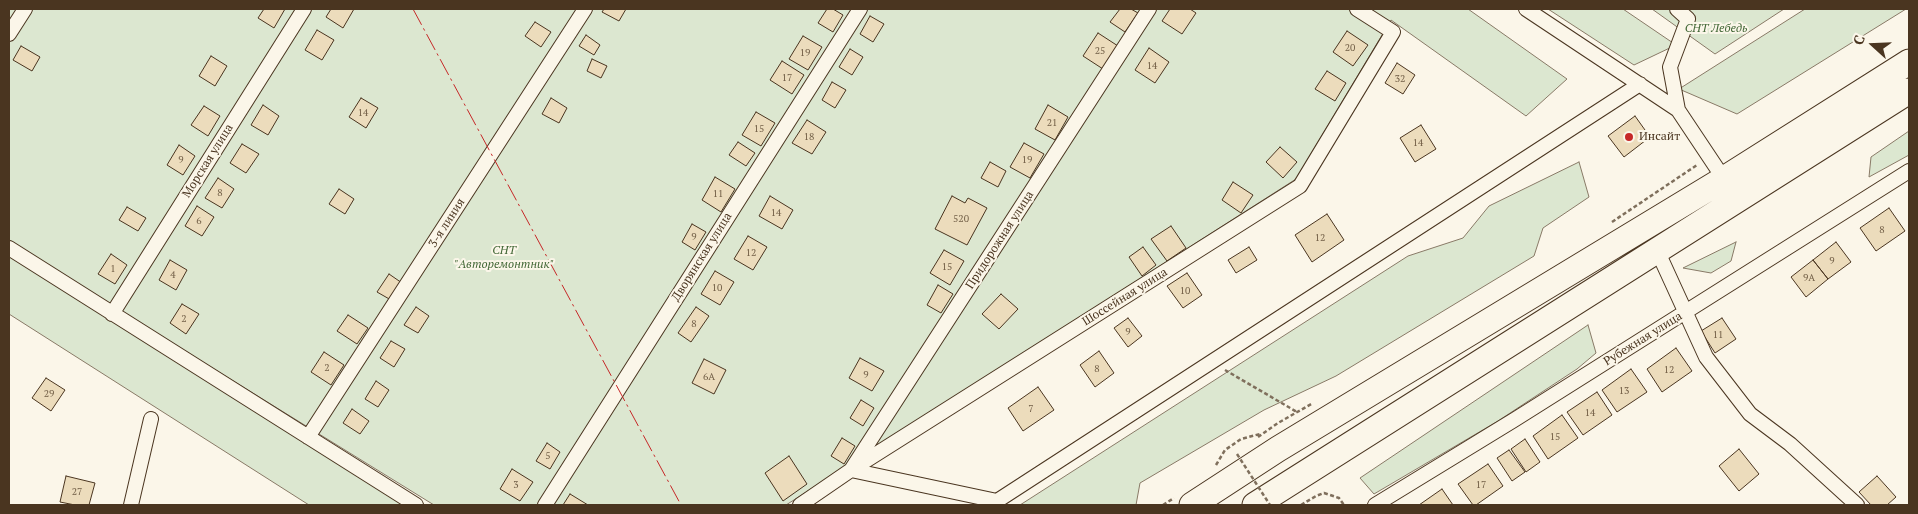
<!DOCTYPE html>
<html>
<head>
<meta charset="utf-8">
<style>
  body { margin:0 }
  #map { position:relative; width:1918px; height:514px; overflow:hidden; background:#fbf6e9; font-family:"PT Serif",serif }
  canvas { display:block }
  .frame { position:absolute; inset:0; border:10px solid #4a3520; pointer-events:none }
  .north { position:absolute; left:1848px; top:20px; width:50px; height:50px; -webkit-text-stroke:4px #fbf6e9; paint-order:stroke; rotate:290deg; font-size:14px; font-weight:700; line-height:20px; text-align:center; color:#4a3520 }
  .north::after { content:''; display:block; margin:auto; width:18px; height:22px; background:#4a3520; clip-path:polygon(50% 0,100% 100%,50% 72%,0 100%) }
</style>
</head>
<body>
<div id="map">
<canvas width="1918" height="514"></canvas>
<div class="frame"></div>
<div class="north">С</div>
</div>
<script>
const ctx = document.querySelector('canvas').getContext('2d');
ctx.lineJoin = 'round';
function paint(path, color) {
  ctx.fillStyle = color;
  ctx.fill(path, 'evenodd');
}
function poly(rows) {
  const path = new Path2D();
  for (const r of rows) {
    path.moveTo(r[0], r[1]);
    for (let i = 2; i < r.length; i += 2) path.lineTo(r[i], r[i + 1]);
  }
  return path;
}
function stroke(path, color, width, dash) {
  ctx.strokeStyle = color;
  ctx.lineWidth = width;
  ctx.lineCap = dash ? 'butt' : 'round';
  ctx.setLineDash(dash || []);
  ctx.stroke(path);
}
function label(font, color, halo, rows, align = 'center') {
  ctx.font = font + ' "PT Serif",serif';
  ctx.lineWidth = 4;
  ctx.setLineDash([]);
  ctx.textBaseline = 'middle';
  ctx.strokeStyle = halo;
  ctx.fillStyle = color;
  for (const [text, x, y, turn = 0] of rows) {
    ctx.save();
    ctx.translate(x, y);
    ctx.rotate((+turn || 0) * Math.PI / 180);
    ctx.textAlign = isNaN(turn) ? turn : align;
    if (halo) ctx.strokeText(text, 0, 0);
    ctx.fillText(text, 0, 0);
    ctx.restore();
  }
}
const green = poly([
  [9,9,1468,9,1567,79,1526,116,1391,20,1296,179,786,505,434,505,107,303,9,240,9,9],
  [1548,9,1623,9,1676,45,1634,65,1548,9],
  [1652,9,1784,9,1715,54,1652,9],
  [1805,9,1906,9,1737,114,1679,89,1805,9],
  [1909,131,1909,155,1869,177,1871,157,1909,131],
  [1579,162,1589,197,1543,228,1534,256,1336,376,1264,410,1140,483,1136,505,1020,505,1408,256,1463,238,1489,206,1579,162],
  [1736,242,1731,261,1711,273,1683,268,1736,242],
  [9,254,404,505,309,505,9,314,9,254],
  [1588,325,1596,353,1577,369,1498,421,1374,494,1360,478,1588,325]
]);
paint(green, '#dce7d0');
stroke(green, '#887966', 1);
const building = poly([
  [264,9,285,9,274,28,258,18,264,9],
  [331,9,354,9,343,28,326,17,331,9],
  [604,9,626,9,619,21,602,12,604,9],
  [827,9,833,9,843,15,833,32,818,23,827,9],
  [1120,9,1131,9,1138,13,1125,32,1110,22,1120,9],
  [1170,9,1190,9,1196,13,1182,34,1162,21,1170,9],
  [870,16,884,24,873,42,860,34,870,16],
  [535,22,551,32,541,47,525,36,535,22],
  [317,30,334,40,322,60,305,50,317,30],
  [1347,31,1368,45,1353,66,1333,52,1347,31],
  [1098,33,1118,46,1103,69,1083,56,1098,33],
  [586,35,600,45,594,55,579,46,586,35],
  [803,36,822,47,808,70,789,59,803,36],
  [21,46,40,57,32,71,13,60,21,46],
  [1149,48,1169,62,1155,83,1135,70,1149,48],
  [850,49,863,57,852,75,839,67,850,49],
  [211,56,227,66,215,86,199,76,211,56],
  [592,59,607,66,601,78,587,71,592,59],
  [782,61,804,75,792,94,770,80,782,61],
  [1397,63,1415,75,1403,94,1385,83,1397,63],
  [1327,71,1346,83,1335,101,1315,89,1327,71],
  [832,82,846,90,835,108,822,100,832,82],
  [361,98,378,108,366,128,349,117,361,98],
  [551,98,567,108,559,123,542,114,551,98],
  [263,105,279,116,268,135,251,125,263,105],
  [1048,105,1068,117,1055,140,1035,129,1048,105],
  [204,106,220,116,208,136,191,125,204,106],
  [756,112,775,123,761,146,742,135,756,112],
  [1635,116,1650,137,1624,157,1608,136,1635,116],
  [807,120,826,132,812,154,792,143,807,120],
  [1421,125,1436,149,1415,162,1400,138,1421,125],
  [738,142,755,153,746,166,729,155,738,142],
  [1024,143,1044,154,1030,178,1010,167,1024,143],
  [242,144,259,154,246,173,230,163,242,144],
  [179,145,195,156,183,175,167,165,179,145],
  [1280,147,1297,162,1283,178,1266,162,1280,147],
  [990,162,1006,171,998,187,981,178,990,162],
  [715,177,735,189,721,212,702,200,715,177],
  [218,178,234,189,222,208,205,198,218,178],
  [1233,182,1253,195,1241,213,1222,200,1233,182],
  [339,189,354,199,345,214,329,204,339,189],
  [770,196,793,210,782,229,759,216,770,196],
  [952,196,965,203,968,198,987,208,967,245,935,229,952,196],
  [197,206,214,217,202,236,185,226,197,206],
  [127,207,146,218,138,231,119,220,127,207],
  [1889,208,1905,231,1876,251,1860,228,1889,208],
  [1327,214,1344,240,1312,262,1295,235,1327,214],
  [692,224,706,232,695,250,682,242,692,224],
  [1171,226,1186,248,1167,261,1151,239,1171,226],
  [748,236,767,247,753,270,734,259,748,236],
  [1836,242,1851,262,1828,279,1813,260,1836,242],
  [1143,247,1156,265,1142,276,1129,257,1143,247],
  [1249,247,1257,260,1236,273,1228,260,1249,247],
  [944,250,964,261,950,285,930,273,944,250],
  [111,254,127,265,115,284,98,274,111,254],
  [170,260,187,270,176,290,159,280,170,260],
  [1813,260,1828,279,1806,297,1791,277,1813,260],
  [715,271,734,282,720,305,701,294,715,271],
  [1187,273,1202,295,1183,308,1167,286,1187,273],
  [389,274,402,283,391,300,377,292,389,274],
  [938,285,953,294,941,313,927,305,938,285],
  [1001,294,1018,309,999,329,982,314,1001,294],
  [182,304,199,314,186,334,170,323,182,304],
  [416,307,429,316,418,333,404,325,416,307],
  [696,307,709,316,691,342,678,333,696,307],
  [348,315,368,328,357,344,337,331,348,315],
  [1128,318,1142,336,1128,347,1114,328,1128,318],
  [1722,318,1736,339,1715,353,1701,331,1722,318],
  [391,341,405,349,394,367,380,358,391,341],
  [1676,348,1692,371,1662,392,1647,369,1676,348],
  [1099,351,1114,373,1095,387,1080,365,1099,351],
  [324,352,344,365,331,385,311,372,324,352],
  [860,358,884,371,872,391,849,378,860,358],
  [704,359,726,370,714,394,692,383,704,359],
  [1631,369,1647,392,1617,412,1602,390,1631,369],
  [46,378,65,390,51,411,32,398,46,378],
  [376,381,389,390,378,407,365,399,376,381],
  [1038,387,1054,410,1023,431,1008,408,1038,387],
  [1597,392,1612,415,1583,435,1567,412,1597,392],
  [861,400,874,408,863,426,850,418,861,400],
  [352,409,369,421,360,434,343,423,352,409],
  [1562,415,1578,438,1548,459,1533,436,1562,415],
  [842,438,855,446,844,464,831,456,842,438],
  [1525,439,1540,462,1526,472,1511,449,1525,439],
  [547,443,560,452,550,469,536,461,547,443],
  [1739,449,1759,474,1739,491,1719,466,1739,449],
  [1509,450,1525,472,1512,481,1497,458,1509,450],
  [789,456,807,484,783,501,765,473,789,456],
  [1488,464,1503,486,1476,505,1473,505,1458,484,1488,464],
  [512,469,533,482,520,501,500,489,512,469],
  [66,476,95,483,89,505,75,505,60,502,66,476],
  [1877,476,1896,497,1887,505,1871,505,1859,492,1877,476],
  [1442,489,1453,505,1419,505,1442,489],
  [570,494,588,505,563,505,570,494]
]);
paint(building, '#ecdcbc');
stroke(building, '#4a3520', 1);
const street = poly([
  [1149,9,851,470,997,501,1640,84],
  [1526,9,1678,110],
  [1677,9,1688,19,1670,67,1678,110,1724,179],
  [9,34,25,9],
  [9,248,416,505],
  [1657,250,1706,357,1750,414,1790,444,1857,505],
  [112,314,304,9],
  [308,437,585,9],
  [131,505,151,419],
  [545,505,860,9],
  [800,505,851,470,1300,186,1393,32,1357,9],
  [1375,505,1514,420,1909,171]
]);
const highway = poly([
  [1192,505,1278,449,1724,179,1909,62],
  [1255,505,1909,91]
]);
stroke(street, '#4a3520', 16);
stroke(highway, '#4a3520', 27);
stroke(poly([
  [1612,222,1697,165],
  [1225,370,1297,412],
  [1258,437,1278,423,1313,403],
  [1216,465,1225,450,1241,439,1260,434],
  [1163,505,1174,498],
  [1301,505,1316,496,1324,493,1339,498,1344,505]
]), '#7f6f5c', 2.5, [4, 2.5]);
stroke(street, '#fbf6e9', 14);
stroke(highway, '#fbf6e9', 25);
stroke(poly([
  [1237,454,1270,505]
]), '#7f6f5c', 2.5, [4, 2.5]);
stroke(poly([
  [413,9,681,505]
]), '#c62828', 1, [18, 4, 2.5, 4]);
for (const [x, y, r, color] of [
  [1629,137,5,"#c62828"]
]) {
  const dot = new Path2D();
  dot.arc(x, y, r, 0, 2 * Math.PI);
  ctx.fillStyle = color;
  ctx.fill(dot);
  stroke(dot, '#fbf6e9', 2);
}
label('10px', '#725f47', null, [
  ["20",1350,48],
  ["25",1100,51],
  ["19",805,53],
  ["14",1152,66],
  ["17",787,78],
  ["32",1400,79],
  ["14",363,113],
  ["21",1052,123],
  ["15",759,129],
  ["18",809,137],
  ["14",1418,143],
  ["9",181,160],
  ["19",1027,160],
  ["8",220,193],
  ["11",718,194],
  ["14",776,213],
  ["520",961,219],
  ["6",199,221],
  ["8",1882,230],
  ["9",694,237],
  ["12",1320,238],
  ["12",751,253],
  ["9",1832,261],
  ["15",947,267],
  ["1",113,269],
  ["4",173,275],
  ["9А",1809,278],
  ["10",717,288],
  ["10",1185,291],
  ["2",184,319],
  ["8",694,324],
  ["9",1128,332],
  ["11",1718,335],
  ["2",327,368],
  ["8",1097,369],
  ["12",1669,370],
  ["9",866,375],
  ["6А",709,377],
  ["13",1624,391],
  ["29",49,394],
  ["7",1031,409],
  ["14",1590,413],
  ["15",1555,437],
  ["5",548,456],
  ["3",516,485],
  ["17",1481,485],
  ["27",77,492]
]);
label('italic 12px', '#436837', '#fbf6e9', [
  ["СНТ Лебедь",1716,29],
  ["СНТ",504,251],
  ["\"Авторемонтник\"",504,265]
]);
label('12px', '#4a3520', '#fbf6e9', [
  ["Инсайт",1639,137]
], 'left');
label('12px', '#4a3520', '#fbf6e9', [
  ["Морская улица",208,161,-58],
  ["3-я линия",447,223,-57],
  ["Придорожная улица",1000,240,-57],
  ["Дворянская улица",702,257,-58],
  ["Шоссейная улица",1125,297,-32],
  ["Рубежная улица",1643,339,-32]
]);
</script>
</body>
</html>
